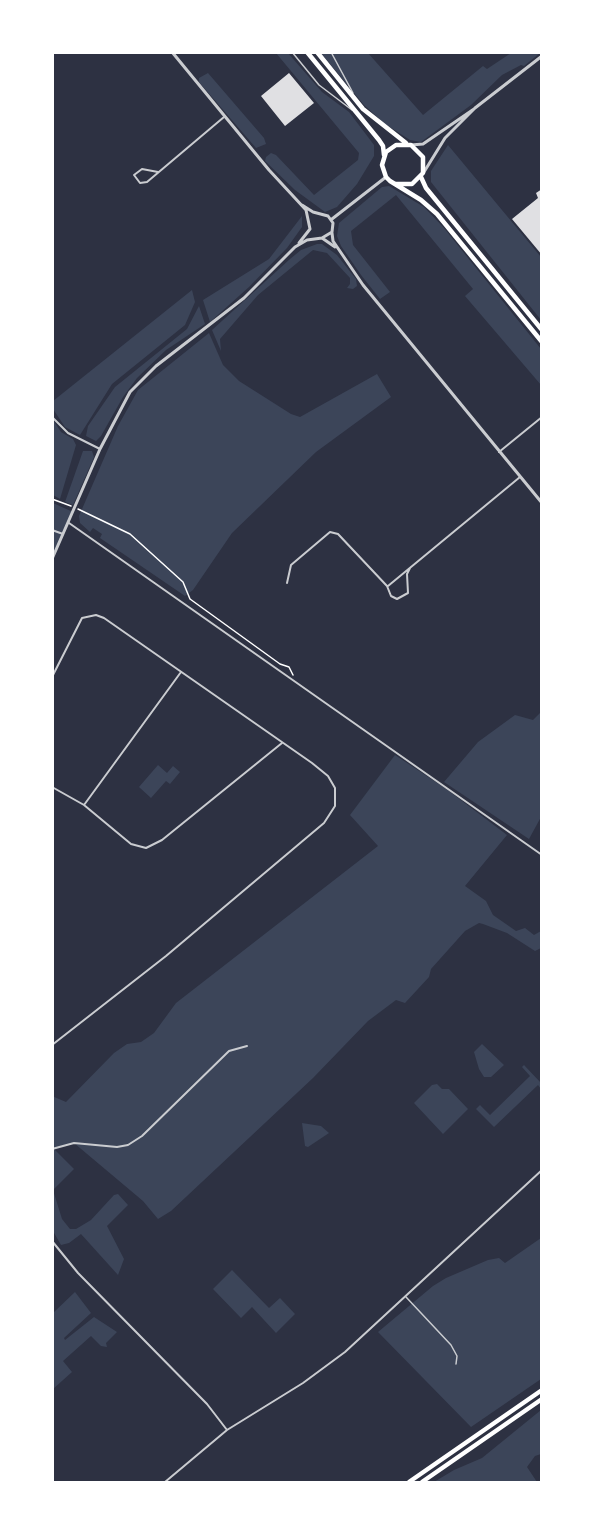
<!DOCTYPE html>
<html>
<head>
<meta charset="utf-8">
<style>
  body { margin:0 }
  #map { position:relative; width:594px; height:1535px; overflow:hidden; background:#2d3142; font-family:"Archivo Narrow",sans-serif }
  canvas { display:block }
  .frame { position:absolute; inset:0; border:54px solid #fff; pointer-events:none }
</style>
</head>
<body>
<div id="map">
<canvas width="594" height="1535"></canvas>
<div class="frame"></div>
</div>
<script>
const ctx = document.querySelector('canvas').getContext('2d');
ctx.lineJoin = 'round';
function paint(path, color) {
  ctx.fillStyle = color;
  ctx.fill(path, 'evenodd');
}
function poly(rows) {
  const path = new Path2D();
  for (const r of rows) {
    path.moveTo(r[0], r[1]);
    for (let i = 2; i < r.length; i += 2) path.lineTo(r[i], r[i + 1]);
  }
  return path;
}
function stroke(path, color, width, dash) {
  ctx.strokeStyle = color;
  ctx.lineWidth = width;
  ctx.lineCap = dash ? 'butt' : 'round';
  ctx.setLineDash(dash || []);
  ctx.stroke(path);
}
paint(poly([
  [276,53,288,53,322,92,349,112,374,145,374,156,357,184,337,207,325,212,295,190,265,161,266,157,271,153,276,155,314,195,358,160,359,153],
  [321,53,368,53,423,115,483,66,487,69,511,53,540,53,524,66,521,65,502,75,471,105,421,142,410,140,385,124,364,105],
  [208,73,264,138,266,144,256,148,199,82,199,78],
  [448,145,541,257,541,320,431,182,431,171],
  [389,186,424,207,444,228,541,349,541,385,465,296,473,289,396,195,351,231,353,245,390,292,380,299,361,275,341,246,337,236,339,223,382,187],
  [302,216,302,227,287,248,249,287,210,322,203,300,269,259],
  [317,244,322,244,337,255,356,279,357,286,353,289,347,288,350,284,350,278,327,253,313,250,258,295,220,339,221,351,212,330,290,259,301,250],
  [192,290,195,302,185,325,112,384,80,435,65,427,53,409,53,401],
  [199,306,205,324,166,350,137,378,123,397,101,436,96,441,86,436,88,426,115,387,187,329],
  [209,333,223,365,239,381,291,414,300,417,377,374,391,397,316,452,232,533,193,590,185,596,100,538,102,534,93,528,90,532,80,523,79,516,118,426,138,390],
  [53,420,61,432,73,439,76,445,60,499,53,495],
  [83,451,92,451,94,457,73,505,65,502],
  [53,503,73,512,53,559],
  [541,712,541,817,529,839,444,782,478,742,515,715,533,720],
  [395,755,445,788,507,835,465,886,486,901,493,915,516,931,525,928,534,935,541,931,541,948,535,951,507,933,483,924,479,923,465,931,431,969,429,977,405,1003,396,1000,368,1021,313,1078,171,1211,158,1219,143,1201,74,1143,54,1149,74,1169,53,1190,62,1219,70,1229,76,1229,91,1220,114,1195,118,1194,128,1205,107,1226,124,1259,118,1275,81,1234,69,1243,61,1245,53,1231,52,1096,66,1102,114,1053,127,1044,141,1042,154,1033,176,1003,378,846,350,815],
  [158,765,167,773,173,766,180,772,170,784,166,781,151,798,139,787],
  [482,1044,504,1065,491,1077,484,1077,479,1069,474,1052],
  [524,1065,541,1083,541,1089,538,1085,494,1127,476,1109,480,1105,490,1115,530,1076,522,1067],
  [437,1084,442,1089,449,1089,468,1109,443,1134,414,1103,432,1085],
  [302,1123,321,1126,329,1133,308,1147,305,1146],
  [541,1238,541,1379,471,1427,378,1332,433,1286,446,1278,488,1260,499,1258,505,1263],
  [232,1270,269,1308,280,1298,295,1314,276,1333,252,1307,241,1318,213,1289],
  [75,1292,91,1313,64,1338,65,1340,94,1317,117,1332,106,1343,107,1347,101,1346,91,1336,63,1361,72,1372,53,1389,53,1313],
  [541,1410,541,1454,535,1456,527,1467,537,1482,434,1482,454,1470,482,1458]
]), '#3c4559');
paint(poly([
  [289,73,314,103,285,126,261,96],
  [542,189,542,255,512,219,538,198,536,193]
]), '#e0e0e3');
stroke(poly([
  [52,499,71,506],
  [78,509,130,534,183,582,190,599,280,664,289,667,293,675]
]), '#fff', 1.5);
stroke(poly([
  [292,52,319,85,352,110],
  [331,52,353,93],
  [406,1297,451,1345,457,1356,456,1364]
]), '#caccd0', 1.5);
stroke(poly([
  [158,172,142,169,134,175,140,183,147,182,224,117],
  [52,417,68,433,100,449],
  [499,452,542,417],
  [69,523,542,855],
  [52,530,63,534],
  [287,583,291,565,330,532,338,534,387,586,391,596,397,599,408,593,407,574,410,568],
  [388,586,520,477],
  [52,677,82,618,96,615,104,618,312,763,328,776,335,788,335,806,324,823,166,956,52,1045],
  [52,787,84,805,131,844,146,848,162,840,282,743],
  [84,805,181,672],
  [52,946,52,965],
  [52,1149,74,1143,117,1147,128,1145,142,1136,229,1051,247,1046],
  [52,1241,78,1273,207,1404,227,1430],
  [165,1482,227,1430,303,1383,345,1352,542,1170]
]), '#caccd0', 2);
stroke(poly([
  [172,52,269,170,306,210,310,229,299,243],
  [411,145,423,144,474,109],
  [424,172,445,138,475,108,542,56],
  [332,219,386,177],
  [332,233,333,241,363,285,542,503],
  [322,238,335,247],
  [52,559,100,449,130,392,156,366,244,298,295,247,307,240,322,238,332,232,333,223,328,216,313,212,302,205]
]), '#caccd0', 3);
stroke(poly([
  [307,52,379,140,383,146,384,155],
  [317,52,363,109,406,143],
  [421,177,426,188,542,330],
  [396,184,412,184,423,173,423,157,411,145,396,145,386,152,382,165,386,177,390,181,421,200,437,214,542,342],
  [409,1482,542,1390],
  [422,1482,542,1399]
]), '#fff', 4.5);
</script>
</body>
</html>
